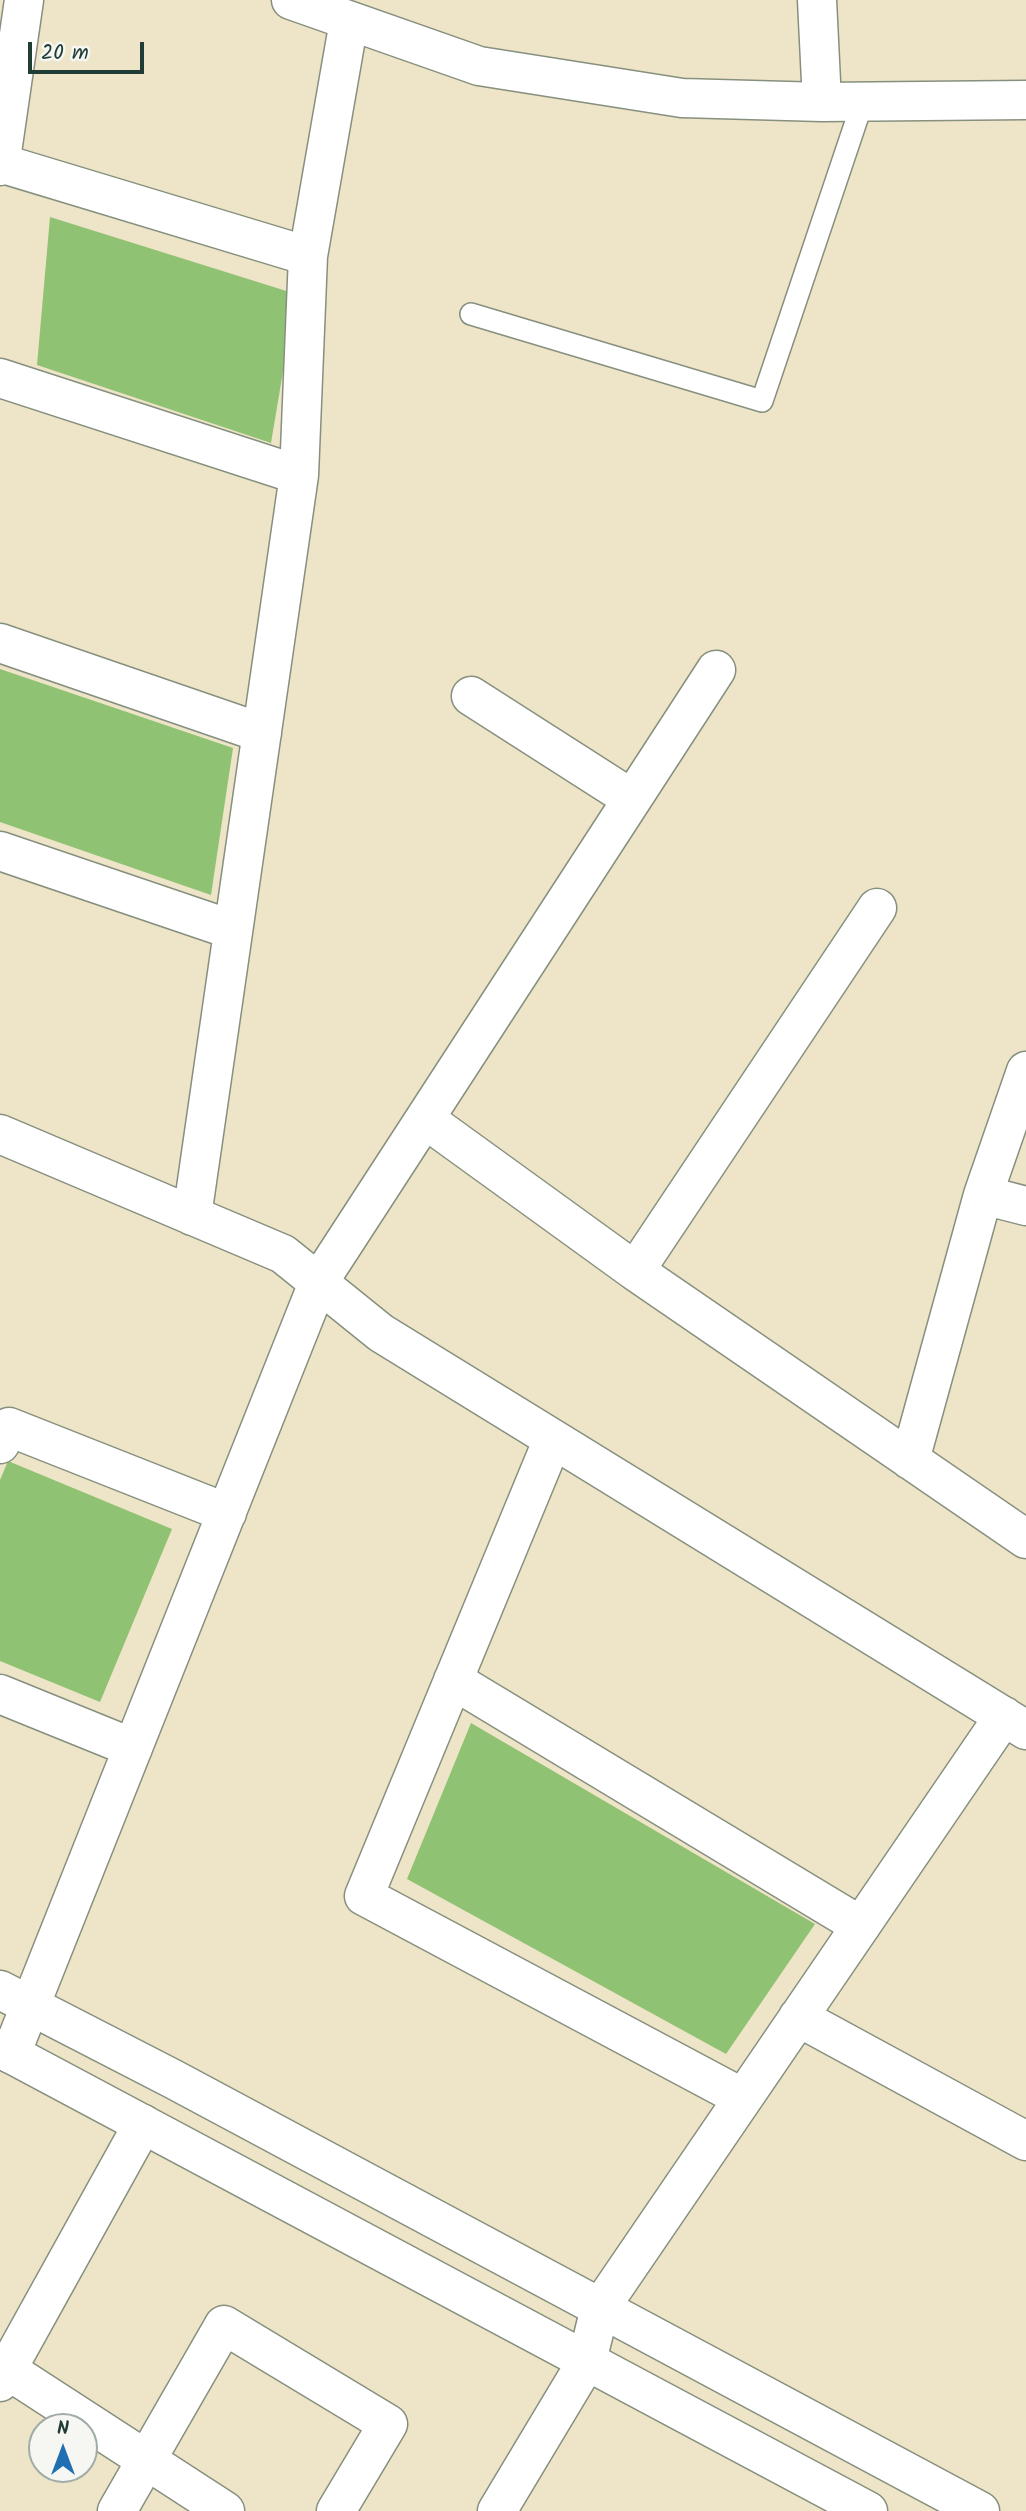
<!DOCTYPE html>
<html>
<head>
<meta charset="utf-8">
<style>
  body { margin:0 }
  #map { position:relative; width:1026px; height:2511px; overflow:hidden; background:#eee4c8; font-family:Kalam,sans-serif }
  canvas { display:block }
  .north { position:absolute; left:28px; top:2413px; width:70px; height:70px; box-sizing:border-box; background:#f6f6f2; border:2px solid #a0aca6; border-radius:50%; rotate:0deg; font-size:19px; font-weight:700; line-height:28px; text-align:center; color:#1f3d34 }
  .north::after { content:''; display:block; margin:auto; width:24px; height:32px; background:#1f6fb2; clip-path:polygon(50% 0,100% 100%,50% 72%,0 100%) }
  .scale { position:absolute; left:28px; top:42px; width:116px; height:32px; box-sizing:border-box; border:4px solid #1f3d34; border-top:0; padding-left:9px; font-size:21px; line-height:24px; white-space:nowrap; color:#1f3d34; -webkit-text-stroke:5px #f6f6f2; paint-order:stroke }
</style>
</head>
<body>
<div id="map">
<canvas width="1026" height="2511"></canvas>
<div class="north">N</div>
<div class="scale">20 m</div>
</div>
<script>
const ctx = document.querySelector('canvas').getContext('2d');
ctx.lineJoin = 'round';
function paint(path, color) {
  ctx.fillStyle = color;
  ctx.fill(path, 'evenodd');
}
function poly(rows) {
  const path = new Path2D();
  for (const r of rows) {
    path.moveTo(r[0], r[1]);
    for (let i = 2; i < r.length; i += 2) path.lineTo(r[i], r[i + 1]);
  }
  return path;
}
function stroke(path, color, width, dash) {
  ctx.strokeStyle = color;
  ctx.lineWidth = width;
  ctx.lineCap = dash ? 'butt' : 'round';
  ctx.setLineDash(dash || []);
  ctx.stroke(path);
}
paint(poly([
  [50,217,296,294,271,443,37,365],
  [0,669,233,748,211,895,0,822],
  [8,1461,172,1529,100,1702,0,1661,0,1480],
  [471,1723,815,1924,726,2054,407,1879]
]), '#90c273');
const service = poly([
  [471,314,762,401,863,101]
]);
const minor = poly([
  [291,0,479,66,682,98,822,102,1026,100],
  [817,0,822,102],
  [0,163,308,256],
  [0,378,299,475],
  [0,643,262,733],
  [471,696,632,799],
  [0,851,233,930],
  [425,1119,635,1271,1026,1539],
  [0,1134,283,1254,381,1333,1026,1730],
  [983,1195,1026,1206],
  [192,1216,299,475,308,256,349,21],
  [635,1271,877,908],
  [553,1439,364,1896,743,2098],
  [0,1444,9,1427,227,1513],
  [910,1460,983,1195,1026,1071],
  [453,1680,861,1926],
  [0,1694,133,1748],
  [798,2017,1026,2141],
  [11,2054,318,1283,716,670],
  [0,2365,225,2511],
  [0,2382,143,2124],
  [117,2511,224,2325,388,2424,336,2511],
  [497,2511,587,2361,600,2308,1004,1716]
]);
const tertiary = poly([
  [0,166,24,0],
  [0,1990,173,2079,980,2511],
  [0,2048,868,2511]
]);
stroke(service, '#86907e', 24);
stroke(minor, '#86907e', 41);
stroke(tertiary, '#86907e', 41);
stroke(service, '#fff', 21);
stroke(minor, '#fff', 38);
stroke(tertiary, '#fff', 38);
</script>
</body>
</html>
